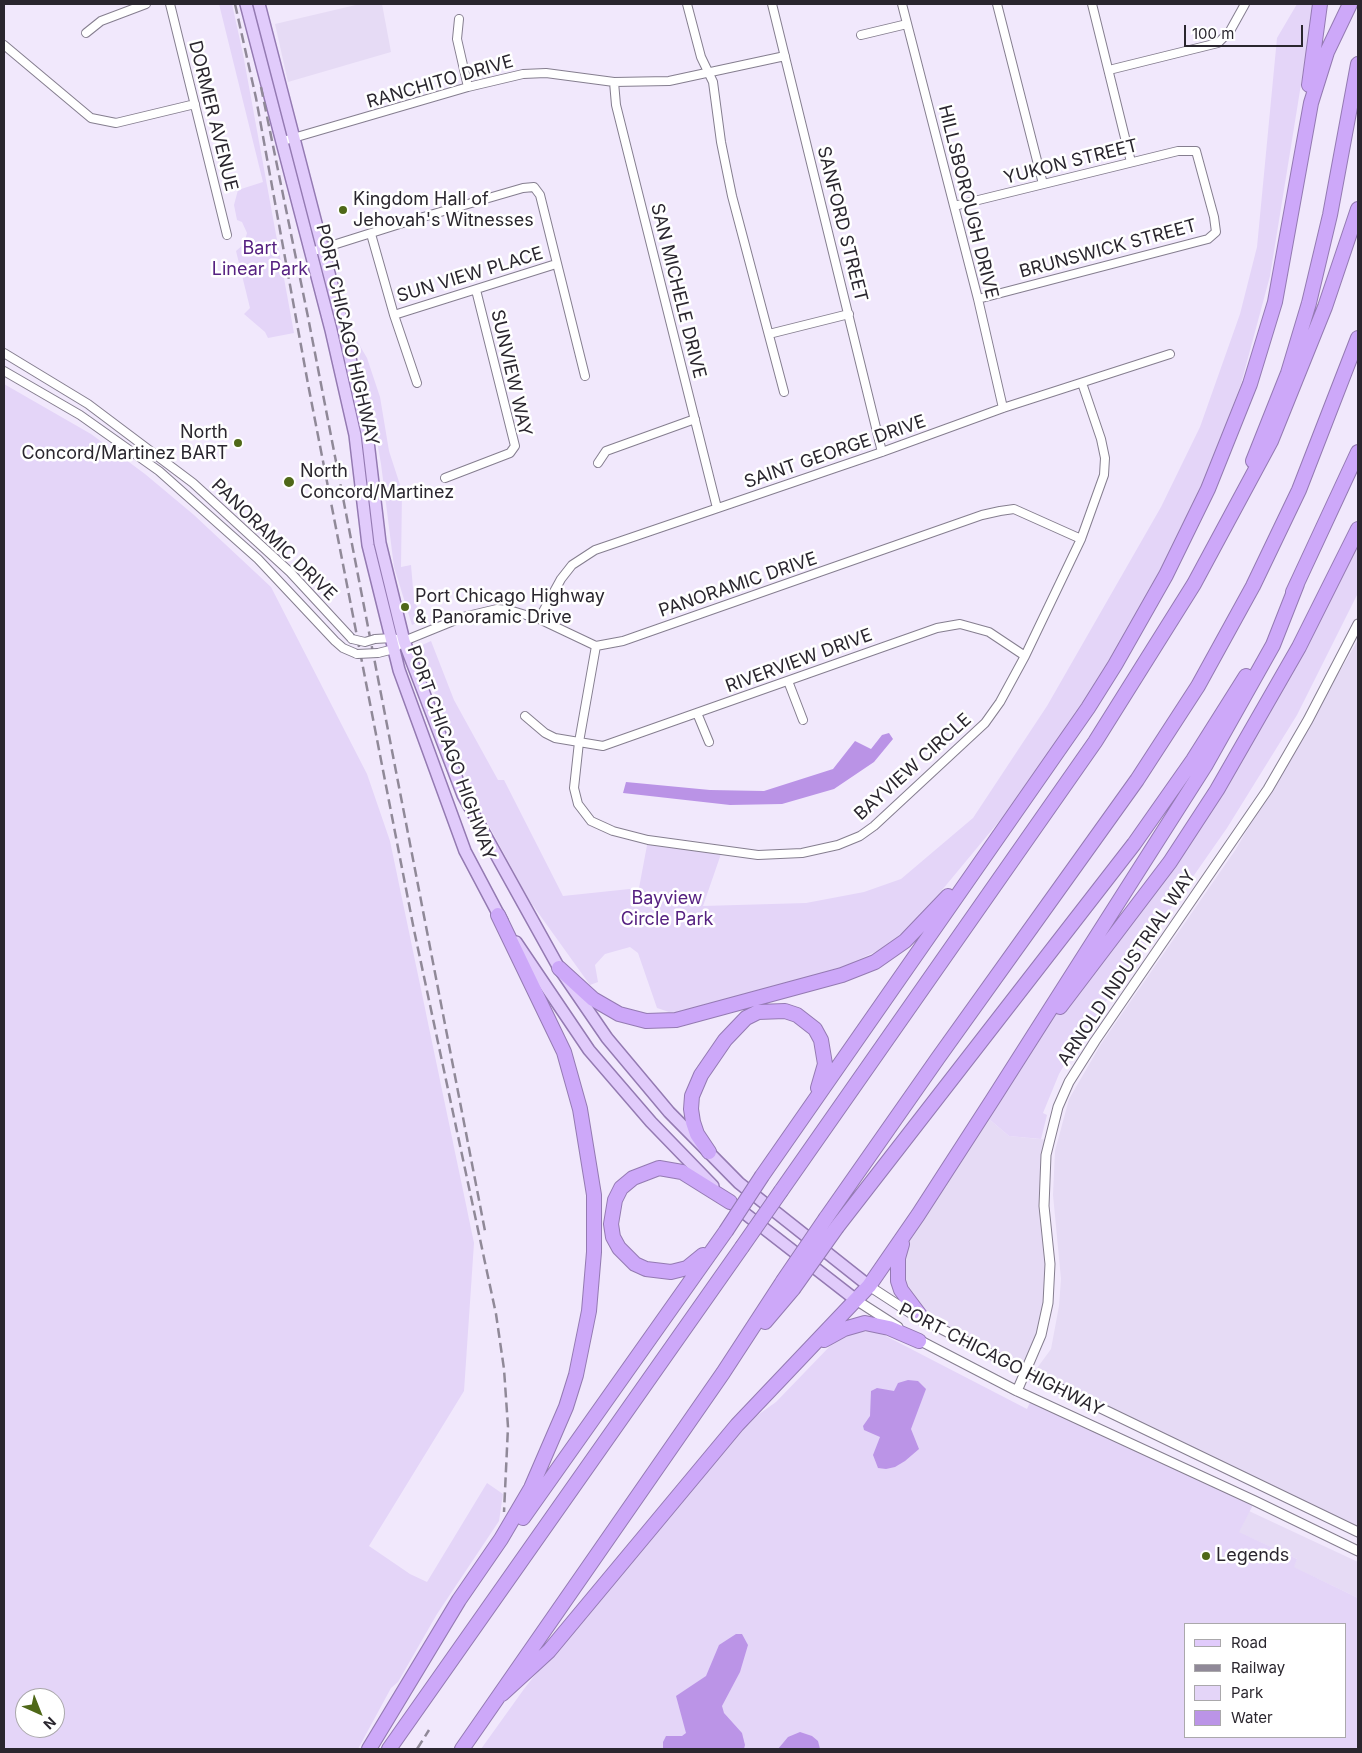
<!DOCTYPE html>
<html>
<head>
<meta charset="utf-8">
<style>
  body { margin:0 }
  #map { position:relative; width:1362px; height:1753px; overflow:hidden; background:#f1e8fc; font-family:Inter,sans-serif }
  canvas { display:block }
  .frame { position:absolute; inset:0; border:5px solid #2a262e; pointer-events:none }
  .legend { position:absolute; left:1184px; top:1623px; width:162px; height:115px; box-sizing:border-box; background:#fff; border:1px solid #aaa8ab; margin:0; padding:6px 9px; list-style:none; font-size:15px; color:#2a262e }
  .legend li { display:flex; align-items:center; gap:10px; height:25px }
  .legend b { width:25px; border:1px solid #aaa8ab }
  .north { position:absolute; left:15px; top:1688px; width:50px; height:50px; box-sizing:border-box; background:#fff; border:1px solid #aaa8ab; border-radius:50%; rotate:136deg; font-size:14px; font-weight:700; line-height:20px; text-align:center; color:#2a262e }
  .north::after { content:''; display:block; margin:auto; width:18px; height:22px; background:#4f6818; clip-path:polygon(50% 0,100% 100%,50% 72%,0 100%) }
  .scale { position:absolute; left:1184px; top:25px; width:119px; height:22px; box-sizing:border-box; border:2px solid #2a262e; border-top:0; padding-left:6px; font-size:15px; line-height:18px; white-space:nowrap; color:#2a262e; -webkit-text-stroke:4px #fff; paint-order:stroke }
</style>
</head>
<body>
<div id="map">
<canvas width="1362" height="1753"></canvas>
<div class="frame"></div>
<ul class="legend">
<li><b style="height:6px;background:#e1cbfb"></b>Road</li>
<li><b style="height:6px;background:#908998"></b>Railway</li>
<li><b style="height:14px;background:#e4d5f8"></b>Park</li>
<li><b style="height:14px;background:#bb94e7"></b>Water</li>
</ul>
<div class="north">N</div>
<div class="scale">100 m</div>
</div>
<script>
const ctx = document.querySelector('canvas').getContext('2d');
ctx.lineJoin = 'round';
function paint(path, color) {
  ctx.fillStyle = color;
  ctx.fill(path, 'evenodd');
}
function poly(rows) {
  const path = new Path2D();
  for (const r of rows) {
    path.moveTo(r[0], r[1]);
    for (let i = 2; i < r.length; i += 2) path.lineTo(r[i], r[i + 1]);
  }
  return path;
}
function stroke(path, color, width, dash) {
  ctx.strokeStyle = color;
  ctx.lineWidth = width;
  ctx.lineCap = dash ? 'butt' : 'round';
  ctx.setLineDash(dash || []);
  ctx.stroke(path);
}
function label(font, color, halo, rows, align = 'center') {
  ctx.font = font + ' Inter,sans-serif';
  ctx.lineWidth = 5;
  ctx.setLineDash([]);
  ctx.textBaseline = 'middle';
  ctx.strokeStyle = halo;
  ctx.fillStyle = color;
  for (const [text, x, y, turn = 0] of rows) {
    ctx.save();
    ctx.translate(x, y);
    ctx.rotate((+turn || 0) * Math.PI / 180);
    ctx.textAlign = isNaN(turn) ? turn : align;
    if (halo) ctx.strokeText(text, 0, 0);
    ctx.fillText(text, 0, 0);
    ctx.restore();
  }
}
paint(poly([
  [360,4,382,4,391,52,288,82,275,24],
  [1358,640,1358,1532,1032,1375,1051,1349,1059,1306,1061,1279,1053,1195,1055,1151,1069,1099,1101,1044,1236,849],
  [983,1114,1009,1136,1049,1140,1046,1155,1048,1303,1025,1371,922,1318,907,1298,898,1258],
  [1249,1511,1358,1562,1358,1598,1293,1567,1297,1559,1238,1532]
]), '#e6dbf5');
paint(poly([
  [219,4,232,4,243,54,294,333,268,338,265,332,244,314,250,308,236,251,244,244,247,233,242,222,237,220,234,205,238,190,263,182],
  [1297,4,1314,4,1270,276,1241,384,1205,480,1156,583,1079,709,1001,819,913,925,879,950,843,967,677,1012,669,1012,657,1008,638,953,630,947,605,954,595,965,598,982,590,985,529,900,475,800,433,689,420,646,431,641,454,700,498,780,504,780,563,896,639,888,648,840,722,851,703,906,806,903,864,892,901,879,973,818,1047,706,1161,507,1200,427,1240,314,1257,247,1277,38],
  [353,334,367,358,380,397,389,451,402,491,401,567,411,565,414,600,423,620,412,625,394,567,381,464,367,384],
  [4,384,91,434,145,474,194,515,271,587,367,774,390,841,474,1243,464,1391,369,1546,410,1574,427,1582,487,1483,503,1494,499,1521,437,1614,398,1682,391,1688,358,1749,4,1749],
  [25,1698,55,1698,55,1728,25,1728],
  [1358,529,1358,593,1297,715,1227,828,1079,1040,1059,1074,1043,1113,1047,1115,1041,1139,1009,1136,983,1114,1101,952,1170,862],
  [856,1331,856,1333,869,1331,884,1335,1027,1409,1032,1398,1255,1501,1239,1532,1297,1559,1294,1567,1358,1598,1358,1749,481,1749,524,1689,554,1651,748,1422,776,1402,832,1344,846,1334],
  [1186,1624,1346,1624,1346,1737,1186,1737]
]), '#e4d5f8');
paint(poly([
  [889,733,893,739,874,762,834,789,782,804,730,805,623,793,626,782,710,790,764,791,833,769,855,741,871,749,882,735]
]), '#ba93e6');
paint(poly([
  [908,1380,918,1381,926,1389,911,1429,919,1449,905,1461,895,1467,886,1469,878,1468,873,1455,880,1437,864,1430,863,1426,870,1416,871,1391,877,1388,894,1391,898,1383],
  [736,1634,742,1634,748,1645,740,1672,722,1706,724,1713,742,1733,745,1745,744,1749,663,1749,663,1742,666,1736,682,1736,686,1733,676,1696,706,1676,719,1645],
  [800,1732,812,1736,818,1741,820,1749,778,1749,788,1737]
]), '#bb94e7');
const minor = poly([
  [170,4,227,235],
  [687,4,701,57,713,82,721,142,732,196,784,392],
  [772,4,882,452],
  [902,4,978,299,1003,408],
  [997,4,1043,184],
  [1092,4,1131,162],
  [459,19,457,39,468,87],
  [86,33,101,21,146,4],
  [861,35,907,24],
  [4,45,91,118,116,123,195,104],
  [1109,70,1218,43,1230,31,1245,4],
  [614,82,616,105,717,508],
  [283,141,468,87,523,74,546,73,614,82,669,81,785,56],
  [954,206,1178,151,1196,151,1214,217,1216,232,1208,239,978,299],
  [371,234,394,315,417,383],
  [311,252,406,222,523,188,534,187,540,195,585,376],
  [394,315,556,264],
  [769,334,849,314],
  [4,353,88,404,193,483,290,572,352,639],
  [4,371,80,415,159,471,258,559,335,641,343,648,357,654],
  [598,463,606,451,695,419],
  [445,478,510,453,515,446,476,290],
  [539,619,561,579,572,565,595,550,882,452,1003,408,1170,354],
  [375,639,392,638,404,641],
  [596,646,579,742,574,788,578,804,591,821,613,831,648,840,758,855,802,853,838,845,860,836,874,826,985,723,1000,702,1025,656,1081,539,1104,475,1105,458,1101,439,1082,383],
  [378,653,394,649,404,641,463,617,497,609,509,610,539,619,596,646,623,641,982,515,1000,511,1014,509,1081,539],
  [788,681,803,720],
  [697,713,709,742],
  [525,716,545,733,555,738,603,746,937,628,960,624,989,632,1025,656]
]);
const tertiary = poly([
  [869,1286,912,1314,1032,1375,1358,1532],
  [856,1300,898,1327],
  [915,1338,1017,1391,1255,1501,1358,1551],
  [1017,1391,1041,1335,1048,1303,1050,1264,1044,1206,1046,1155,1058,1107,1069,1082,1095,1041,1268,789,1308,720,1358,624]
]);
const primary = poly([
  [246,4,331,330,355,435,368,545,399,670,465,851,502,921],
  [259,4,343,327,367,433,380,543,404,641,463,795,559,968,607,1038,669,1112,739,1183,869,1286],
  [516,942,589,1050,651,1122,713,1186],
  [734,1205,856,1300]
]);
const motorway = poly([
  [1309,85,1320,4],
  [1253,461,1288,373,1309,303,1330,215,1358,64],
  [1293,592,1358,452],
  [559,968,593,999,619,1014,646,1021,676,1020,842,975,875,962,905,941,948,896],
  [1060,1007,1170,862,1217,790,1299,647,1358,529],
  [709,1152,697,1134,693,1122,691,1109,692,1096,701,1075,725,1040,746,1018,758,1012,785,1011,797,1015,815,1029,821,1040,825,1064,818,1088],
  [762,1176,1088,708,1115,665,1166,575,1208,489,1250,384,1275,302,1311,103,1327,52,1350,4],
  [781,1191,1095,742,1194,584,1271,441,1325,307,1358,209],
  [826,1218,938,1058,1137,780,1198,686,1253,586,1299,490,1358,338],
  [837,1227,1134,844,1193,760,1246,676],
  [902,1244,898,1258,898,1281,901,1290,922,1318],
  [703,1255,687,1268,671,1272,646,1269,635,1264,619,1248,613,1237,611,1224,615,1200,621,1188,633,1178,659,1168,682,1172,730,1202],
  [765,1322,793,1289],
  [824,1340,844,1329,865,1323,889,1328,919,1341],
  [523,1518,726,1231],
  [502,1694,549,1651,737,1425,869,1286,918,1215,993,1099,1205,766,1273,645,1297,584],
  [369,1749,459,1600,501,1539,531,1488,566,1407,576,1375,589,1311,594,1252,594,1195,580,1109,564,1052,498,915],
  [389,1749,742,1247],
  [462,1749,723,1373,783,1281]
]);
stroke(minor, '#857e8f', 10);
stroke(tertiary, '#857e8f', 11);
stroke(primary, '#947ab2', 14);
stroke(motorway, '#947ab2', 16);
stroke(minor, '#fff', 8);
stroke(tertiary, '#fff', 9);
stroke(primary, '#e1cbfb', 11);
stroke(motorway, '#cda8f9', 14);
stroke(poly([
  [235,4,256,98,308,384,414,930,496,1314,504,1369,508,1427,504,1512],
  [261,87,308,317,485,1231],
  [417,1749,429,1730]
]), '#908998', 2.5, [10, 5]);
const minorBridge = poly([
  [352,639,365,642,375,639],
  [357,654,378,653]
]);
const motorwayBridge = poly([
  [726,1231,762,1176],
  [742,1247,781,1191],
  [783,1281,826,1218],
  [793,1289,837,1227]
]);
stroke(minorBridge, '#857e8f', 10, []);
stroke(motorwayBridge, '#947ab2', 16, []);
stroke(minorBridge, '#fff', 8);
stroke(motorwayBridge, '#cda8f9', 14);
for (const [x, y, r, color] of [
  [343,210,5,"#4f6818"],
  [238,443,5,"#4f6818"],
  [289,482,6,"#4f6818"],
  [405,607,5,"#4f6818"],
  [1206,1556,5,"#4f6818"]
]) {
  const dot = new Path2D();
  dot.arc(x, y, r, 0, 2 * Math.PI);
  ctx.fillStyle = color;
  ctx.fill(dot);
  stroke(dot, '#fff', 2);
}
label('18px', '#2a262e', '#fff', [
  ["RANCHITO DRIVE",440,82,-16],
  ["DORMER AVENUE",213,116,76],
  ["YUKON STREET",1071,162,-14],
  ["HILLSBOROUGH DRIVE",968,202,76],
  ["SANFORD STREET",842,224,76],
  ["BRUNSWICK STREET",1108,249,-15],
  ["SUN VIEW PLACE",470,275,-17],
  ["SAN MICHELE DRIVE",678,291,76],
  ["PORT CHICAGO HIGHWAY",347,335,77],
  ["SUNVIEW WAY",511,373,77],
  ["SAINT GEORGE DRIVE",835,452,-19],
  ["PANORAMIC DRIVE",274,540,44],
  ["PANORAMIC DRIVE",738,585,-19],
  ["RIVERVIEW DRIVE",799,661,-20],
  ["PORT CHICAGO HIGHWAY",451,753,70],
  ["BAYVIEW CIRCLE",913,767,-42],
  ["ARNOLD INDUSTRIAL WAY",1127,968,-56],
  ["PORT CHICAGO HIGHWAY",1001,1360,27]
]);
label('18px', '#2a262e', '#fff', [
  ["Kingdom Hall of",353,200],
  ["Jehovah's Witnesses",353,221],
  ["North",228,433,"right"],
  ["Concord/Martinez BART",228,454,"right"],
  ["North",300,472],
  ["Concord/Martinez",300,493],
  ["Port Chicago Highway",415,597],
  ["& Panoramic Drive",415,618],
  ["Legends",1216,1556]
], 'left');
label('18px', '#562181', '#fff', [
  ["Bart",260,249],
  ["Linear Park",260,270],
  ["Bayview",667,899],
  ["Circle Park",667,920]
]);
</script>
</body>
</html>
